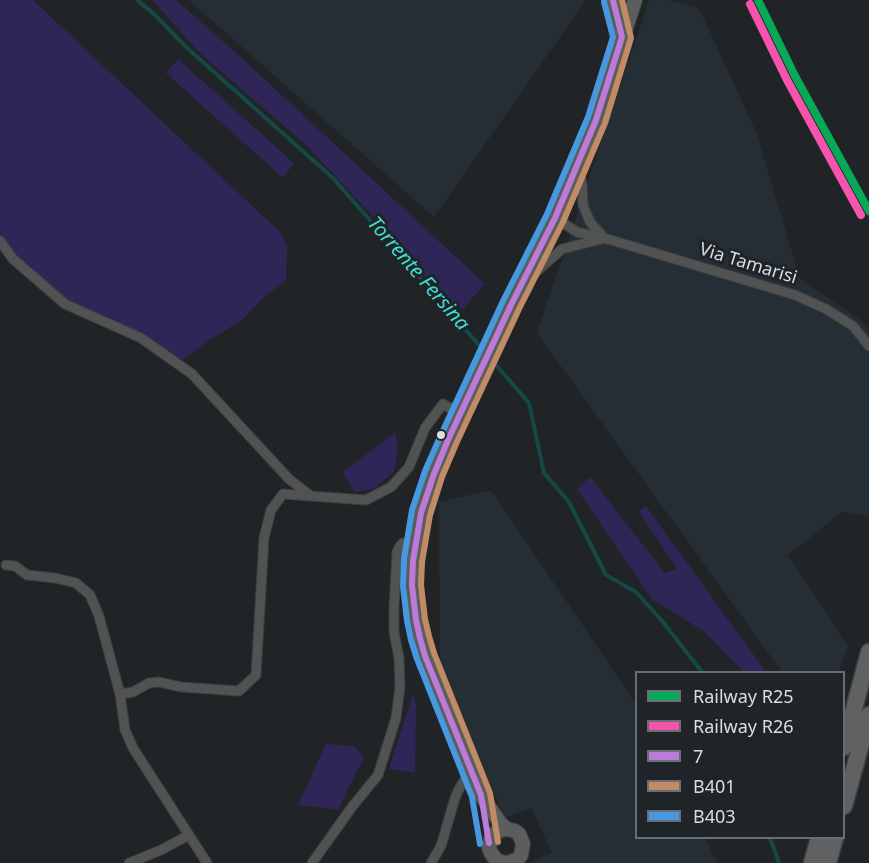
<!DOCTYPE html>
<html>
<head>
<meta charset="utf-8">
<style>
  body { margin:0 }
  #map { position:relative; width:869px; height:863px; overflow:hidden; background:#212426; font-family:"Noto Sans",sans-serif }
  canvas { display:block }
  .legend { position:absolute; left:635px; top:671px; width:210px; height:168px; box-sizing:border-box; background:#1f2428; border:2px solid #6a6e72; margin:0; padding:8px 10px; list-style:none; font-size:18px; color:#dadde0 }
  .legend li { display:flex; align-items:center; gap:12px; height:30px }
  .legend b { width:30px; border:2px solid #6a6e72 }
</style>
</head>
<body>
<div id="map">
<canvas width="869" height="863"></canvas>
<ul class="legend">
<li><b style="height:8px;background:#06aa56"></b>Railway R25</li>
<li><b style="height:8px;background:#f653ac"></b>Railway R26</li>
<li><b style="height:8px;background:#bd7bd9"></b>7</li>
<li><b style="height:8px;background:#c18c65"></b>B401</li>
<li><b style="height:8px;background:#4699e1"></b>B403</li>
</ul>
</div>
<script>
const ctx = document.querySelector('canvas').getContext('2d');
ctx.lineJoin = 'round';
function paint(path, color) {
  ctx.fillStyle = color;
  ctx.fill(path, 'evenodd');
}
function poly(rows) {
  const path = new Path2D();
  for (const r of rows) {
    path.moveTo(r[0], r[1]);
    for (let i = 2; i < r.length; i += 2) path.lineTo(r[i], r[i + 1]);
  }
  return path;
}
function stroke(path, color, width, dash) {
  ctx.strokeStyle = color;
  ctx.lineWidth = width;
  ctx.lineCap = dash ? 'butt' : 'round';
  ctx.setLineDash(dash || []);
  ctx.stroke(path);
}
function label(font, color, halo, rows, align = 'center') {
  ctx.font = font + ' "Noto Sans",sans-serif';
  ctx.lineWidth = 6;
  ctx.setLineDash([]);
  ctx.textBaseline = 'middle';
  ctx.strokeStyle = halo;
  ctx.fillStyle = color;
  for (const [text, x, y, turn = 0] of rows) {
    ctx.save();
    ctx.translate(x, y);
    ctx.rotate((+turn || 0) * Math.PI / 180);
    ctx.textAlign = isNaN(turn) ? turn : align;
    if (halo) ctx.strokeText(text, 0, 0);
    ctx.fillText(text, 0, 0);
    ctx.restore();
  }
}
paint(poly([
  [189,0,586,0,434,217],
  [649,0,668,0,699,8,757,134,800,279,861,320,869,330,869,517,842,512,788,555,848,646,839,672,782,672,537,333],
  [491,490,636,704,636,838,705,838,717,863,529,863,552,853,531,808,505,818,440,673,439,502]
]), '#252e34');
paint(poly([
  [0,0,33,0,282,234,287,246,286,280,263,298,242,320,211,339,182,360,128,328,67,302,16,257,0,236],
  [152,0,176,0,244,60,485,284,462,310,441,295,380,224,306,145,201,54],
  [178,59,294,163,283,178,166,73],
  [395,432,398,449,394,472,373,489,354,492,343,472],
  [590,477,665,573,677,569,638,511,646,506,766,672,744,672,705,632,652,599,577,489],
  [413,694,416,704,415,773,389,769],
  [326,744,354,746,364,757,338,810,298,805]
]), '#2f2556');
stroke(poly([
  [137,0,155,15,186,47,333,178,486,353],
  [491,359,529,403,544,473,569,502,606,575,636,592,663,622,702,672],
  [770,838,779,863]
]), '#144945', 4);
const street = poly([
  [578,164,582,184,583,205,590,222,605,239],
  [555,218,577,232,611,240,795,295,826,309,853,326,869,346],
  [0,241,13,259,65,304,141,338,192,374,289,479,311,496],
  [525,282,562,249,602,239],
  [6,565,15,566,27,575,55,578,76,583,90,595,99,616,120,694,133,692,149,683,159,682,181,687,239,691,256,675,264,538,271,510,283,494,366,500,391,487,409,467,425,428,443,404,460,414],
  [120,694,125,730,133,748,207,863],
  [129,863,161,850,189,835],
  [312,863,352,807,378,775,396,718,400,687,399,658,394,632,394,607,397,552,400,546,403,543,416,544],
  [431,863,441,846,455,798,459,789,464,781,474,777]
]);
const secondary = poly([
  [613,0,622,37],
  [507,829,500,823,481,795,425,656,416,620,414,602,413,561,416,544,421,513,434,474,460,414,511,305,555,218,578,164,596,120,635,0],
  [507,863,497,861,491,853,489,848,491,838,494,834,498,831,507,829,515,831,519,834,523,844,521,855,518,859,508,863]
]);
const highway = poly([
  [844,747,869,652],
  [844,806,869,715],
  [812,863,819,838],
  [828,863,835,838]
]);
stroke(street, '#3c3e3f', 11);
stroke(secondary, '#3c3e3f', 16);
stroke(highway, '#3c3e3f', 19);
stroke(street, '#515353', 9);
stroke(secondary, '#5c5d5d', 14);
stroke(highway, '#5f6162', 16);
stroke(poly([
  [489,843,481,795,425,656,420,638,416,620,412,585,413,561,421,513,434,474,448,440,511,305,555,218,596,120,622,37,613,0]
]), '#bd7bd9', 6);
stroke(poly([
  [498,842,490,793,434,653,429,636,425,619,421,585,422,562,430,515,442,477,456,444,519,309,563,222,605,123,631,38,622,0]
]), '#c18c65', 6);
stroke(poly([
  [480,844,472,797,417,659,411,640,407,621,403,586,404,559,412,510,425,471,440,437,503,301,547,214,588,117,613,37,604,2]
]), '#4699e1', 6);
stroke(poly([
  [758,0,795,76,869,211]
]), '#06aa56', 8);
stroke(poly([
  [750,4,787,80,861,215]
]), '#f653ac', 8);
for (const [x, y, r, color] of [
  [441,435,5,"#dadde0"]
]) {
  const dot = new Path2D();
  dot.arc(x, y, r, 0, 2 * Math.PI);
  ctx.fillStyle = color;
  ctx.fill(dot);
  stroke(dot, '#1f2428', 2);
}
label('18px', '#dadde0', '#1f2428', [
  ["Via Tamarisi",748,264,17]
]);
label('italic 20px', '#41ded0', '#1f2428', [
  ["Torrente Fersina",418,274,49]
]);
</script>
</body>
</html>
